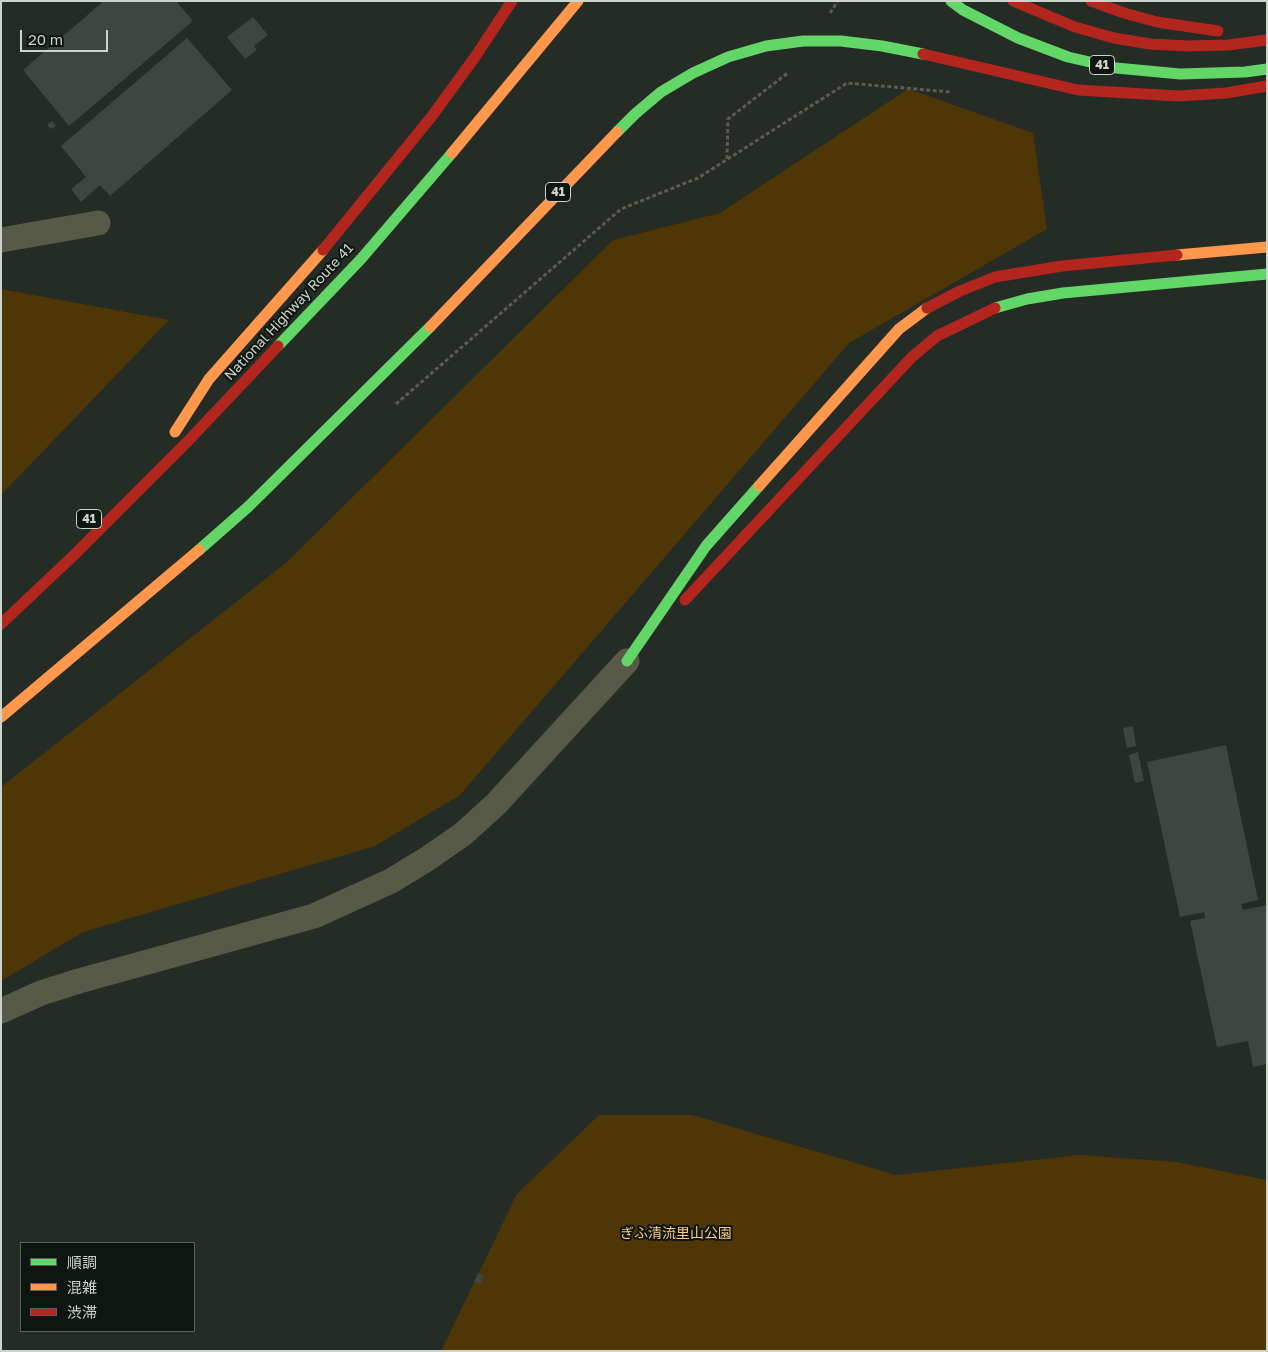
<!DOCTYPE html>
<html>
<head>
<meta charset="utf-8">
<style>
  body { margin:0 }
  #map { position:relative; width:1268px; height:1352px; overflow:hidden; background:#252c25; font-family:"Golos Text","Noto Sans JP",sans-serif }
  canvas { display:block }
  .frame { position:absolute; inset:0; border:2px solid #ccd4cc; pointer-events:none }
  .legend { position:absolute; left:20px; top:1242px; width:175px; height:90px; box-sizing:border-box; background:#0f1510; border:1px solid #5b615b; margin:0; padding:6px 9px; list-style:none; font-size:15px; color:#ccd4cc }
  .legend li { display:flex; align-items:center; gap:10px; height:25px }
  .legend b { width:25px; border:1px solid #5b615b }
  .scale { position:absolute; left:20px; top:30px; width:88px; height:22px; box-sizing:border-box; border:2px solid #ccd4cc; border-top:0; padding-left:6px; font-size:15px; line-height:18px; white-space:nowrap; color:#ccd4cc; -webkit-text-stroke:4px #0f1510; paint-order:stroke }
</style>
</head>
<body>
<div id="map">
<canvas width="1268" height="1352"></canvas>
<div class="frame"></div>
<ul class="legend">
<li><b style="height:6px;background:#63d668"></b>順調</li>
<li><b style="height:6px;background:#ff974d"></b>混雑</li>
<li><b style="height:6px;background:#b3261e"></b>渋滞</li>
</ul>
<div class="scale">20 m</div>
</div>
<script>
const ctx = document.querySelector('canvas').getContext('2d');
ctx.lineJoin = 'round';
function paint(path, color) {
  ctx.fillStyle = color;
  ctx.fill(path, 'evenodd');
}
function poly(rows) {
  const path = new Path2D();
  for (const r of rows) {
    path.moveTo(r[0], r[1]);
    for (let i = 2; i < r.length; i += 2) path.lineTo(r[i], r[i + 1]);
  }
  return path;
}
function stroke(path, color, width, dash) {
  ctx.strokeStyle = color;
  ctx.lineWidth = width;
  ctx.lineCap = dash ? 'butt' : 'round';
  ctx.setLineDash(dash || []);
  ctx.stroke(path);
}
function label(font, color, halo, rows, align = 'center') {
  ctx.font = font + ' "Golos Text","Noto Sans JP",sans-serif';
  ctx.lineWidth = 4;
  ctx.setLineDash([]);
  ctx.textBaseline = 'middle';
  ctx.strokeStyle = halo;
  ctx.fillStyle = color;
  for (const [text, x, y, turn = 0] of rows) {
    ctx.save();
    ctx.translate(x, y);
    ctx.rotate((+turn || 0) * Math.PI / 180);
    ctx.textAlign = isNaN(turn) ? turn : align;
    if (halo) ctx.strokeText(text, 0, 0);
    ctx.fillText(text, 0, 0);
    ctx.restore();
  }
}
paint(poly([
  [908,89,1033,133,1047,229,849,343,460,795,375,846,83,932,1,981,1,787,287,562,613,240,720,213],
  [1,289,169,320,1,495],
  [599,1115,692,1115,896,1175,1080,1155,1176,1162,1267,1180,1267,1351,441,1351,517,1194]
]), '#4f3606');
paint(poly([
  [104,1,176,1,193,21,69,126,23,70],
  [253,17,268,35,254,46,257,50,245,59,227,37],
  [187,38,232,90,110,196,100,185,81,202,71,189,86,177,61,146],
  [52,121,56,126,51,129,47,125],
  [1133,726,1136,746,1127,748,1123,728],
  [1226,745,1258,900,1241,904,1243,910,1267,905,1267,1064,1253,1067,1248,1041,1217,1047,1190,921,1205,918,1204,912,1180,917,1147,762],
  [1138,752,1144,781,1135,783,1129,755],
  [478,1273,484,1276,480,1284,474,1281]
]), '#3e4641');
stroke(poly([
  [830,13,838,1],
  [727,159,728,119,789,72],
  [396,404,621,209,698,178,847,83,951,92]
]), '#5a5c50', 3, [4, 2.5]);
stroke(poly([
  [1,240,98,223],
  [1,1011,41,993,79,981,314,916,391,881,427,859,463,834,496,804,627,661]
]), '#575a46', 25);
stroke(poly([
  [951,1,963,10,1018,38,1068,57,1116,68,1180,74,1245,72,1267,69],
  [617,132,635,114,661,92,693,73,728,57,766,46,803,41,841,41,882,46,923,54],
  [995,308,1027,299,1063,293,1267,274],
  [278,346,361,259,452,153],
  [199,550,248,507,430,327],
  [627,661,706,546,759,486]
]), '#63d668', 11);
stroke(poly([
  [452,153,578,1],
  [1177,255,1267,247],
  [430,327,617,132],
  [175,432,209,379,323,250],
  [759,486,899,329,927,308],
  [1,717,199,550]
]), '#ff974d', 11);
stroke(poly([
  [1013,1,1075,27,1114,38,1150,44,1188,46,1228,45,1267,40],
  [1091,1,1124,13,1157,22,1218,31],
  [923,54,1078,90,1178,96,1226,93,1267,86],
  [323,250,432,116,475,57,512,1],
  [927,308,960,291,995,277,1062,266,1177,255],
  [685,600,912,357,937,336,995,308],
  [1,624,73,556,188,441,278,346]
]), '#b3261e', 11);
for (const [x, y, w] of [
  [1102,65,25],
  [558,192,25],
  [89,519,25]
]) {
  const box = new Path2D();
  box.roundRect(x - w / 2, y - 9.5, w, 19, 4);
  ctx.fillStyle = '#0f1510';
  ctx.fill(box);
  stroke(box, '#ccd4cc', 1);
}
label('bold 12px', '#ccd4cc', null, [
  ["41",1102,65],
  ["41",558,192],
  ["41",89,519]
]);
label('14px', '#ccd4cc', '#0f1510', [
  ["National Highway Route 41",289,312,-47]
]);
label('14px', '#f7cb8b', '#0f1510', [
  ["ぎふ清流里山公園",676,1234]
]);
</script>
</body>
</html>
